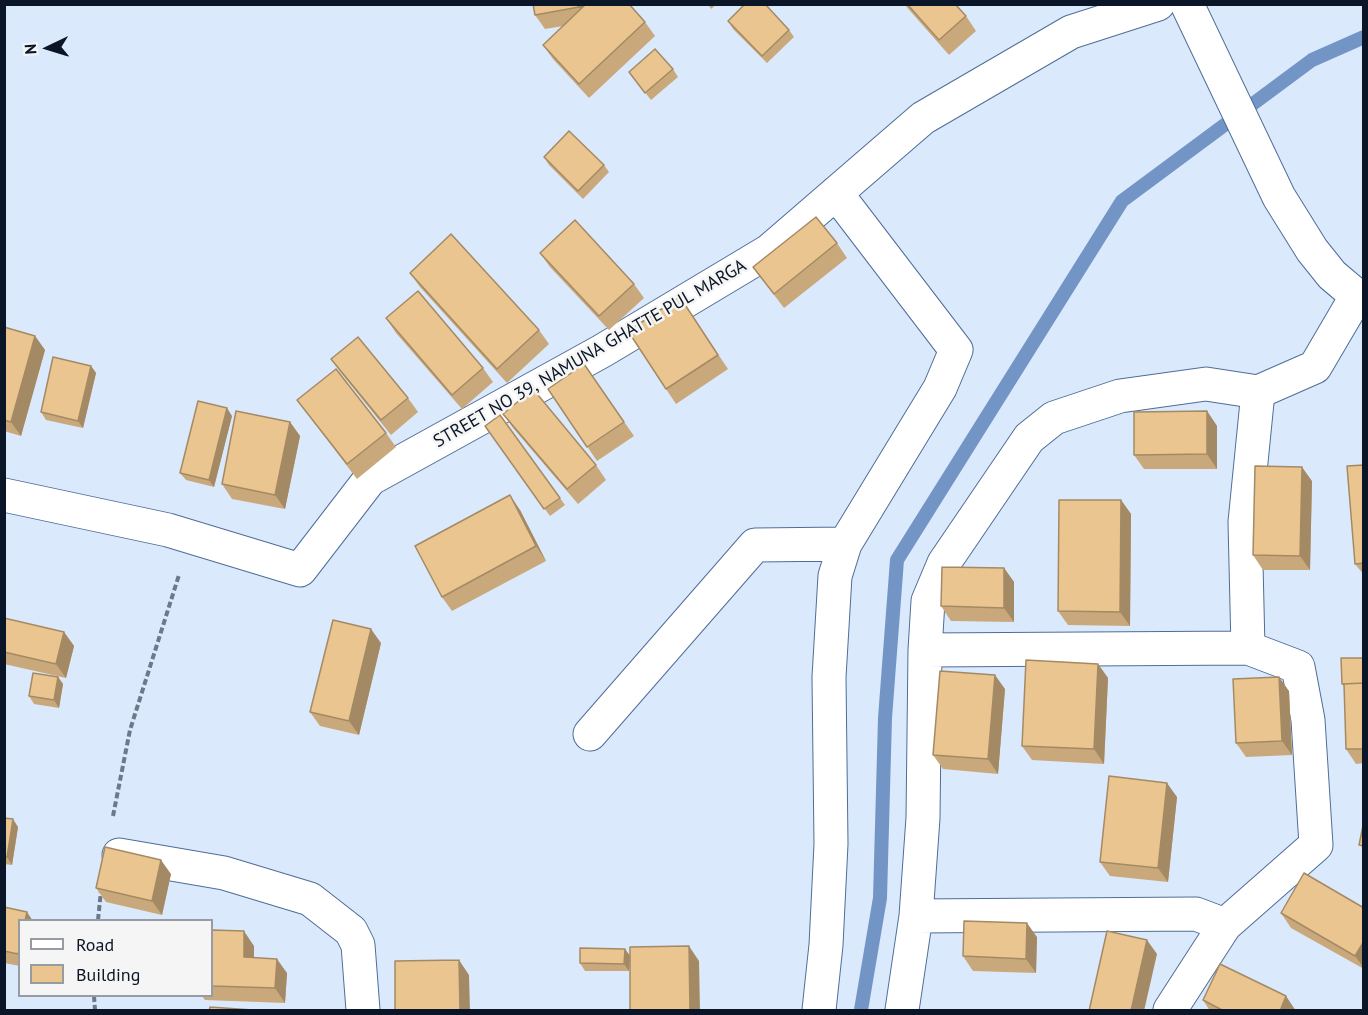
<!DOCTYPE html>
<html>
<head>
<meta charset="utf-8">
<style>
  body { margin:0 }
  #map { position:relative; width:1368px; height:1015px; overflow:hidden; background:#dbe9fc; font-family:"PT Sans",sans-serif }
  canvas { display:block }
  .frame { position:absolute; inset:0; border:6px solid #0a1627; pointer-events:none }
  .legend { position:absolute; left:18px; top:919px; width:195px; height:78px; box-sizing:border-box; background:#f5f5f5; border:2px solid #979ca3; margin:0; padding:8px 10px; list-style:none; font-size:18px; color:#0a1627 }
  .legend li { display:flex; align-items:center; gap:12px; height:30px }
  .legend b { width:30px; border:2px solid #979ca3 }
  .north { position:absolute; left:18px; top:18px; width:60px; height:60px; -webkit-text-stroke:4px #f5f5f5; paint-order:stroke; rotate:266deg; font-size:16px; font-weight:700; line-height:24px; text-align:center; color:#0a1627 }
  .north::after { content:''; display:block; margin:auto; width:21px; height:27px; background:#0a1627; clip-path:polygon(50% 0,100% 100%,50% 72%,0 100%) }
</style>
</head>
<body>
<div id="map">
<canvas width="1368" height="1015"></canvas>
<div class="frame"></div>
<ul class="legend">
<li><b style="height:8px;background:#fff"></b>Road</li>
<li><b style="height:16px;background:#eac58f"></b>Building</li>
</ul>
<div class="north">N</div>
</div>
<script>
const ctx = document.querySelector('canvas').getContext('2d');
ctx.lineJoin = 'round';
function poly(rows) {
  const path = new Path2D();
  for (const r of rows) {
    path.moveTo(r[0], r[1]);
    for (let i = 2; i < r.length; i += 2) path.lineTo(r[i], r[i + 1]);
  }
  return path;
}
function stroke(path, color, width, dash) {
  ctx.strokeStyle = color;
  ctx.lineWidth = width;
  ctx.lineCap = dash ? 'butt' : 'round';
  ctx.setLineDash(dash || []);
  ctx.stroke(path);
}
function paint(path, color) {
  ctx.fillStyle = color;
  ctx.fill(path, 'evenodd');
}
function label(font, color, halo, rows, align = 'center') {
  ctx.font = font + ' "PT Sans",sans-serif';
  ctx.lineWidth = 5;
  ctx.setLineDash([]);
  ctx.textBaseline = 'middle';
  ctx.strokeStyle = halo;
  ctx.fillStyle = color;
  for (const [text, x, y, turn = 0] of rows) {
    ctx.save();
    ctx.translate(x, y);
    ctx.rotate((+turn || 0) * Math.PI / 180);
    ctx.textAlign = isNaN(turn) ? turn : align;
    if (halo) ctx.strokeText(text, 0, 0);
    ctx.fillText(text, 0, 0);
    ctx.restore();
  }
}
stroke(poly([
  [861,1010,880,898,885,718,897,560,1122,201,1312,60,1364,37]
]), '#7395c5', 14);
const street = poly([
  [4,495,168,530,300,570,370,479,602,351,769,251,923,118,1071,32,1158,4],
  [925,650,1248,648],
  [590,734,755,545,845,544],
  [119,855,224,873,310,899,351,931,358,945,363,1010],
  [916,916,1196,914,1225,925],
  [819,1010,826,945,831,844,829,677,835,576,845,544,940,388,956,350,836,193],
  [902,1010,916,916,923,818,925,650,928,601,944,563,1029,438,1054,418,1120,396,1206,384,1258,392],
  [1170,1010,1225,925,1316,845,1308,720,1298,667,1248,648,1245,522,1258,392,1315,367,1356,297]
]);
const primary = poly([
  [1187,4,1279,197,1312,250,1332,275,1364,302]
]);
stroke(street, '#4f6d97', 35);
stroke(primary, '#4f6d97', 35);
stroke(poly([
  [113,816,130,730,179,575],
  [98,920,101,891],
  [94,996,95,1010]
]), '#6c798b', 4, [6, 3]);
stroke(street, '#fff', 33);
stroke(primary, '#fff', 33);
paint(poly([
  [533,4,629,4,645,22,655,36,589,98,553,59,543,45,563,26,545,29,535,15],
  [708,4,717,4,711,9],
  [904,4,955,4,966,16,976,31,949,55],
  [728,21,789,30,794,37,767,63,733,29],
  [673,69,678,77,651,100,629,72],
  [544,157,604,165,609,172,583,199,549,165],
  [837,243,847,258,784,308,753,267],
  [540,253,634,284,644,298,609,330,550,267],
  [410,273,539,330,549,344,507,383,420,287],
  [690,312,728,369,676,404,666,389],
  [386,318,483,368,493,382,462,409,396,333],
  [4,327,35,336,45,350,21,436,4,431],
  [331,359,408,398,418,412,391,435,341,373],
  [584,364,634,436,597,461,548,389],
  [91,366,96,373,83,428,46,420,41,412],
  [297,400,386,433,396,447,357,479],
  [1207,411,1217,426,1217,469,1144,469,1134,455],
  [503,414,596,465,606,480,578,504,513,428],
  [500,415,565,505,550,516,485,426],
  [232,416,214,487,186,480,180,473],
  [290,422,300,436,285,509,232,499,222,484],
  [1364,465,1364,575,1355,564],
  [1312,481,1310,570,1263,570,1253,555],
  [1121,500,1131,514,1130,626,1068,625,1058,611],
  [520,510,546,561,452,611,442,597],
  [1004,568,1014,582,1014,622,951,621,941,606],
  [4,618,64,632,74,646,66,678,4,664],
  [381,643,359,735,320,726,310,712],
  [1364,658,1364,763,1356,764,1346,749,1344,686,1342,684],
  [1098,664,1108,678,1104,764,1032,760,1022,746],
  [58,677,63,684,59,708,34,704,29,696],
  [1005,689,998,774,943,769,933,755],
  [1289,691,1292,755,1246,757,1236,743],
  [1177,797,1168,882,1110,876,1100,862],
  [4,818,18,827,12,865,4,864],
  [171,874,162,915,106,902,96,888],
  [4,907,20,921,20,966,4,963],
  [1364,908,1364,969,1291,928,1281,913],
  [212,930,254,946,254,958,287,973,285,1003,205,1000,202,996,212,996],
  [1037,937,1036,973,973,971,963,956],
  [625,949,630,956,629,971,585,971,580,963],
  [1203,1000,1296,1011,1210,1011]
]), '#c9a97b');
paint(poly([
  [578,4,586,4,589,21,579,7],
  [35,336,45,350,21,436,11,422],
  [91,366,96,373,83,428,78,421],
  [227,408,232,416,214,487,209,480],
  [1207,411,1217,426,1217,469,1207,454],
  [290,422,300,436,285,509,275,495],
  [1302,467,1312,481,1310,570,1300,556],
  [510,495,520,510,546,561,536,546],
  [1121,500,1131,514,1130,626,1120,612],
  [1004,568,1014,582,1014,622,1004,608],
  [371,629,381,643,359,735,349,721],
  [64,632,74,646,66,678,56,664],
  [1098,664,1108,678,1104,764,1094,749],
  [995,675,1005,689,998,774,988,759],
  [58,677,63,684,59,708,54,700],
  [1279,677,1289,691,1292,755,1282,741],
  [1167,783,1177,797,1168,882,1158,868],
  [13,819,18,827,12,865,7,857],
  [161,860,171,874,162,915,152,901],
  [27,912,33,921,25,921],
  [1027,923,1037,937,1036,973,1026,959],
  [244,931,254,946,254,972,244,957],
  [1147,940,1157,954,1144,1011,1131,1011],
  [1364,941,1364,968,1355,956],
  [689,946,699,961,700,1011,690,1011],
  [625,949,630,956,629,971,624,964],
  [277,959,287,973,285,1003,275,988],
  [459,960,469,975,470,1011,460,1011],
  [1286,996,1296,1011,1280,1011]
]), '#a48a64');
const building = poly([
  [533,4,578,4,579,7,535,15,533,4],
  [586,4,629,4,645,22,579,84,543,45,586,4],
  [745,4,765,4,789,30,762,56,728,21,745,4],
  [907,4,955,4,966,16,939,40,907,4],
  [655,49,673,69,645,93,629,72,655,49],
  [569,131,604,165,578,191,544,157,569,131],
  [816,217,837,243,774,294,753,267,816,217],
  [575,220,634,284,599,316,540,253,575,220],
  [451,234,539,330,497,369,410,273,451,234],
  [418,291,483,368,452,395,386,318,418,291],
  [680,297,718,355,666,389,628,331,680,297],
  [4,327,35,336,11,422,4,420,4,327],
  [358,337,408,398,381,420,331,359,358,337],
  [53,357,91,366,78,421,41,412,53,357],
  [584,364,624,422,587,447,548,389,584,364],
  [336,369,386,433,347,464,297,400,336,369],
  [533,389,596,465,567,489,503,414,533,389],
  [198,401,227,408,209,480,180,473,198,401],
  [236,411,290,422,275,495,222,484,236,411],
  [1207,411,1207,454,1134,455,1134,412,1207,411],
  [500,415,560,498,544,509,485,426,500,415],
  [1364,465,1364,563,1355,564,1347,466,1364,465],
  [1255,466,1302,467,1300,556,1253,555,1255,466],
  [510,495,536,546,442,597,415,546,510,495],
  [1059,500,1121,500,1120,612,1058,611,1059,500],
  [942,567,1004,568,1004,608,941,606,942,567],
  [4,618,64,632,56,664,4,652,4,618],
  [333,620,371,629,349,721,310,712,333,620],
  [1341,658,1364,658,1364,683,1342,684,1341,658],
  [1026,660,1098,664,1094,749,1022,746,1026,660],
  [940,671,995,675,988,759,933,755,940,671],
  [33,673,58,677,54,700,29,696,33,673],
  [1279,677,1282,741,1236,743,1233,679,1279,677],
  [1364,683,1364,749,1346,749,1344,684,1364,683],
  [1109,776,1167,783,1158,868,1100,862,1109,776],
  [4,818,13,819,7,857,4,857,4,818],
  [1364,821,1364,846,1359,845,1364,821],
  [105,847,161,860,152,901,96,888,105,847],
  [1304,873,1364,908,1364,941,1355,956,1281,913,1304,873],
  [4,907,27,912,25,921,20,921,20,946,18,954,4,951,4,907],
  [964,921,1027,923,1026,959,963,956,964,921],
  [212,930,244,931,244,957,277,959,275,988,212,986,212,930],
  [1107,931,1147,940,1131,1011,1089,1011,1107,931],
  [689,946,690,1011,630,1011,630,947,689,946],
  [580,948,625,949,624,964,580,963,580,948],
  [459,960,460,1011,395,1011,395,961,459,960],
  [1220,964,1286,996,1280,1011,1224,1011,1203,1000,1220,964],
  [210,1007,267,1011,209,1011,210,1007]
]);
paint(building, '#eac58f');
stroke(building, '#a48a64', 1.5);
label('18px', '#0a1627', '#f5f5f5', [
  ["STREET NO 39, NAMUNA GHATTE PUL MARGA",590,354,-30]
]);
</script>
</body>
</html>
